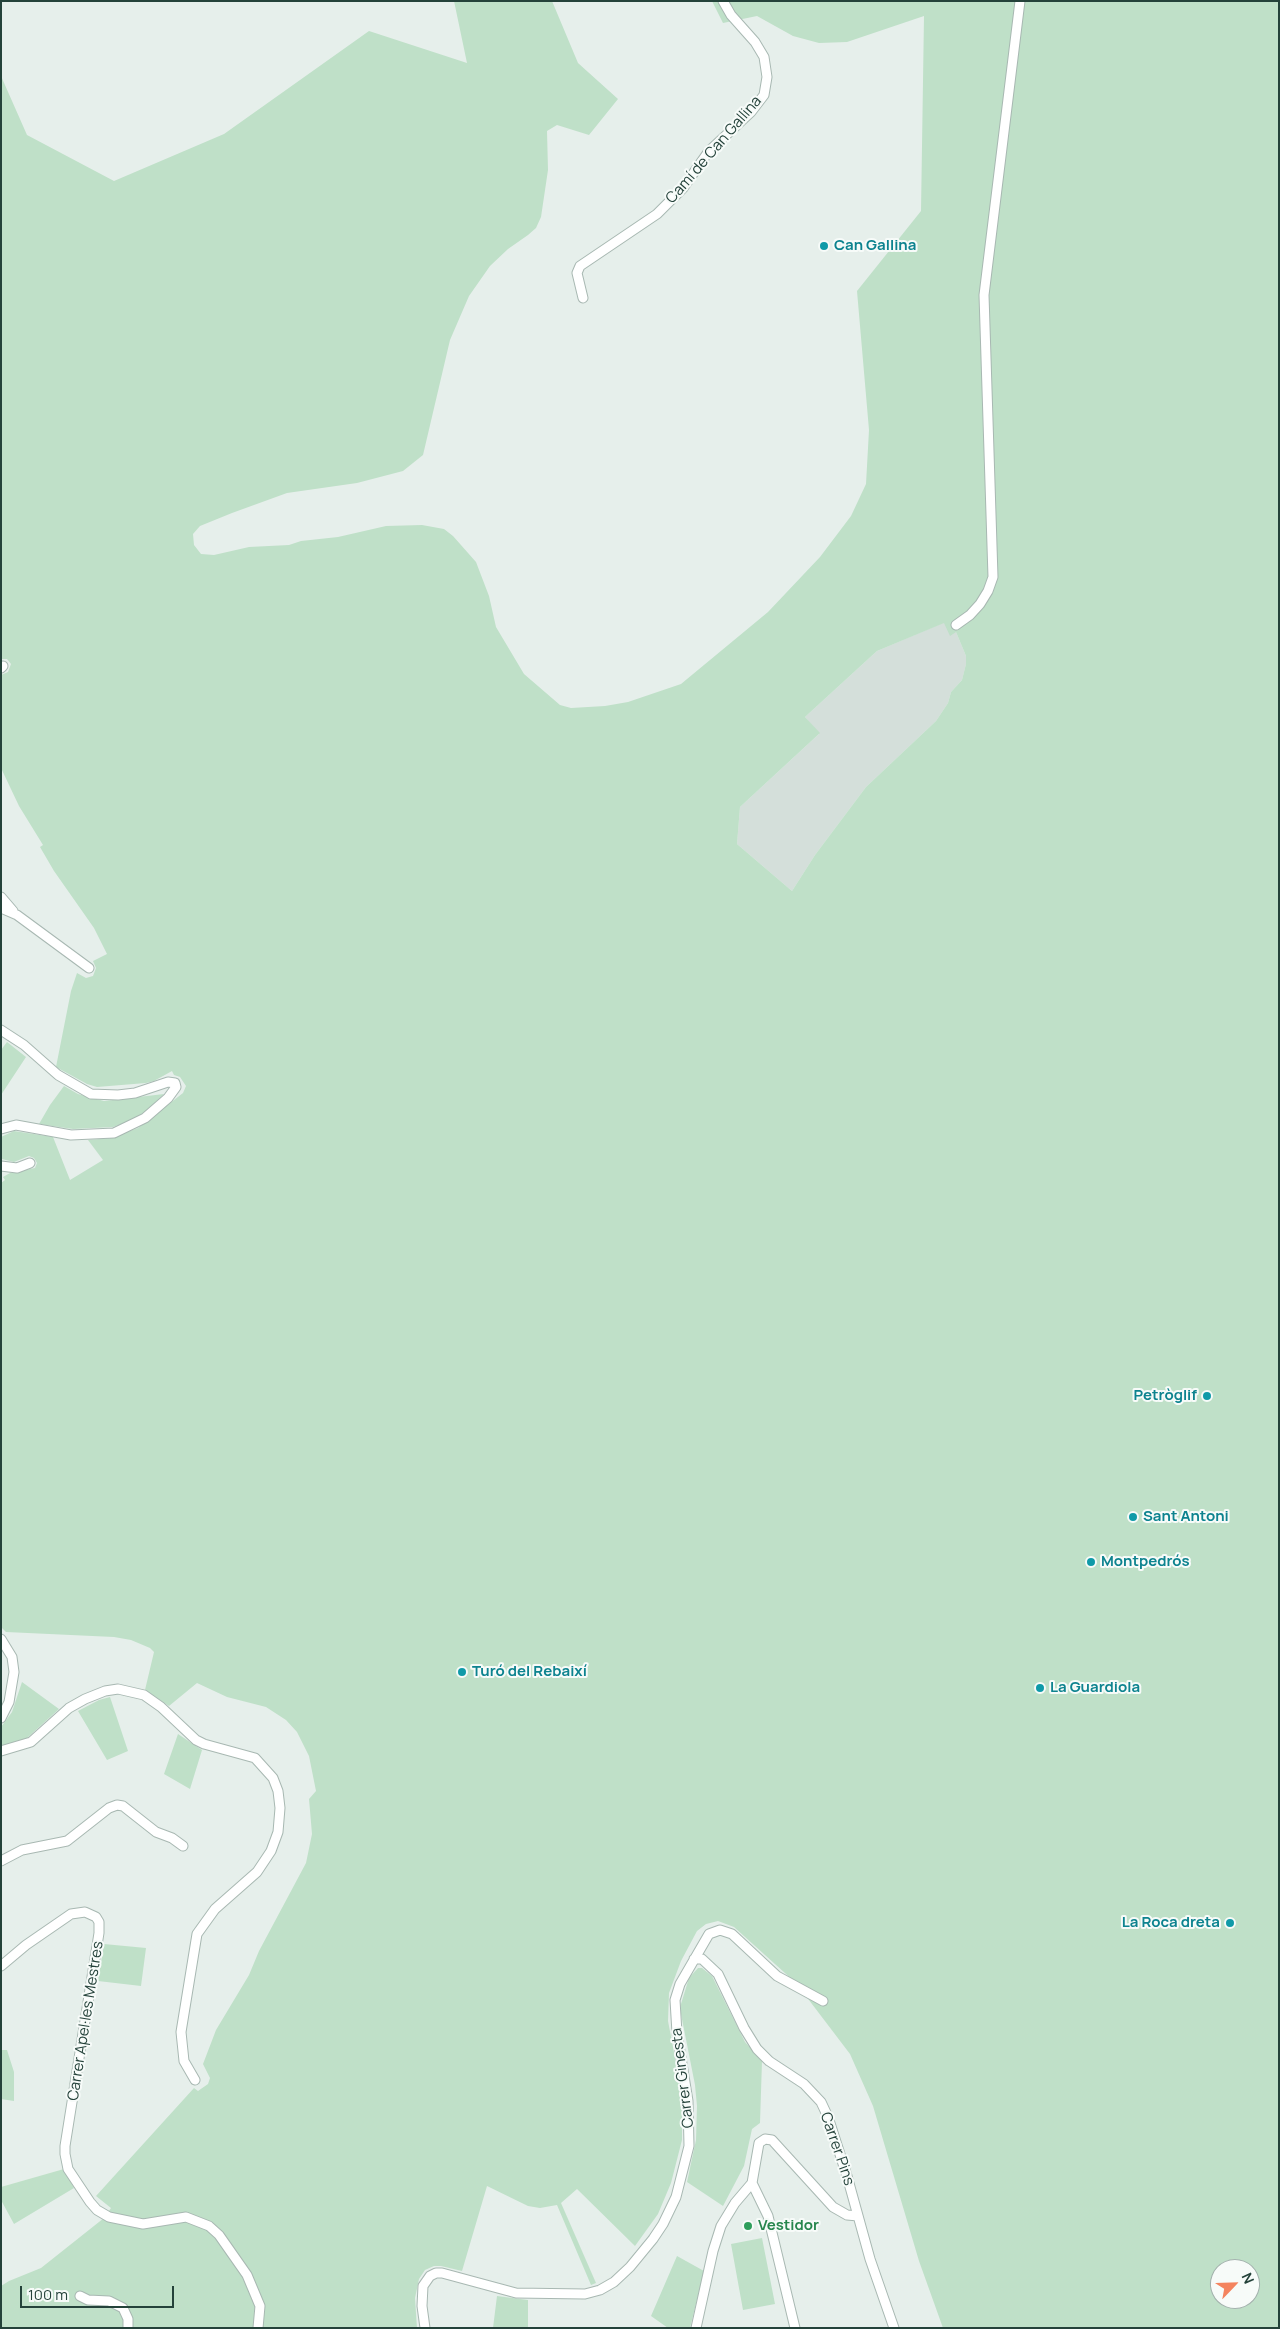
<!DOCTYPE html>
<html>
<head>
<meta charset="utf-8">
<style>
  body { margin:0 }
  #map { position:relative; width:1280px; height:2329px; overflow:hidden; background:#e6efeb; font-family:Manrope,sans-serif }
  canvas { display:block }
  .frame { position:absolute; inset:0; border:2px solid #24423a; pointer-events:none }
  .north { position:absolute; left:1210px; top:2259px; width:50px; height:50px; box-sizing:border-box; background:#f7fbf9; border:1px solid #a3b1ad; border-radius:50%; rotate:66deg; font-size:14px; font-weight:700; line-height:20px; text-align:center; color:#24423a }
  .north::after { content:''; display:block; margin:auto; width:18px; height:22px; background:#f4845f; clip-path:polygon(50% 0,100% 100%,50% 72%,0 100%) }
  .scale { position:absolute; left:20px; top:2286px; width:154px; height:22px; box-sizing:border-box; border:2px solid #24423a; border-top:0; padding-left:6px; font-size:15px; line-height:18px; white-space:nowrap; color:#24423a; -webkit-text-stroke:4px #f7fbf9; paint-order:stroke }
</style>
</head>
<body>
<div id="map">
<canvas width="1280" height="2329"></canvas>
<div class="frame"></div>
<div class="north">N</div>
<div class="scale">100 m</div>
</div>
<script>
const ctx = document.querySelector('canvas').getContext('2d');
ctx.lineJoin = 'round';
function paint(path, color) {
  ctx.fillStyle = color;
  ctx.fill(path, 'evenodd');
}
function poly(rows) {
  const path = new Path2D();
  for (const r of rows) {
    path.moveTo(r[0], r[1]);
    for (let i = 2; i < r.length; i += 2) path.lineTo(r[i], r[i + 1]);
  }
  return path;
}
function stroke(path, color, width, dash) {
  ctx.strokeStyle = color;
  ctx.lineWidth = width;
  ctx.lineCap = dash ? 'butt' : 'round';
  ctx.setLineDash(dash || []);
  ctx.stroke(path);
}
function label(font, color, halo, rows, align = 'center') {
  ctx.font = font + ' Manrope,sans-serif';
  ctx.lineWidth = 4;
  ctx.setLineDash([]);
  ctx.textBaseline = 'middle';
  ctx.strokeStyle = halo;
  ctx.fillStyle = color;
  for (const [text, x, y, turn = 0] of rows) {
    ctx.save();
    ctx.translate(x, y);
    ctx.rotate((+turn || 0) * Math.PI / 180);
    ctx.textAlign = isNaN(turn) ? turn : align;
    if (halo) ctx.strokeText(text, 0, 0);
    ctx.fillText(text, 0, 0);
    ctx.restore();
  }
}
paint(poly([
  [945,622,956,632,966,656,966,664,962,680,951,692,948,703,936,721,866,787,815,855,792,891,737,844,740,807,819,734,805,717,877,651]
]), '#d4dfda');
paint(poly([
  [454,1,552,1,578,63,618,99,589,135,557,125,547,131,548,170,541,217,536,228,528,235,508,249,490,266,469,296,450,340,423,455,403,471,357,483,287,493,232,513,200,526,193,534,194,545,201,554,214,555,249,547,289,545,301,541,338,537,386,526,422,525,444,529,453,536,476,562,489,596,496,627,524,674,560,705,571,708,605,706,628,702,681,684,768,612,820,557,851,516,866,484,869,430,857,291,921,211,924,16,847,42,819,43,793,36,757,16,723,23,712,1,1279,1,1279,2328,943,2328,919,2261,873,2106,850,2054,796,1983,734,1927,718,1921,706,1924,697,1931,681,1961,669,1993,668,2021,682,2094,682,2140,671,2183,658,2214,635,2246,577,2189,561,2203,596,2283,591,2285,557,2205,540,2208,528,2206,487,2186,462,2271,441,2266,434,2266,425,2270,419,2279,415,2298,417,2328,1,2328,1,2286,9,2281,41,2268,104,2218,111,2208,96,2196,194,2088,198,2091,208,2084,210,2078,203,2064,216,2030,249,1975,259,1951,306,1863,312,1834,309,1799,316,1791,309,1756,297,1732,286,1720,266,1707,227,1697,197,1683,169,1706,145,1690,154,1652,150,1648,131,1640,114,1637,6,1632,1,1627,1,1183,5,1180,3,1177,10,1173,35,1168,37,1163,34,1158,29,1156,14,1162,2,1159,1,1137,14,1131,53,1137,70,1180,103,1160,88,1140,111,1138,138,1128,183,1093,186,1086,180,1077,174,1075,172,1071,154,1081,146,1083,97,1087,87,1084,56,1067,71,991,77,973,86,978,93,976,96,968,93,961,107,954,94,928,54,871,40,847,43,845,19,806,1,768,1,675,8,672,11,664,7,659,1,659,1,76,27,135,114,181,224,134,369,31,467,63],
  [944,623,950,636,956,632,966,656,966,664,962,680,951,692,948,703,936,721,866,787,815,855,792,891,737,844,740,807,820,733,805,717,877,651],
  [1220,2269,1250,2269,1250,2299,1220,2299],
  [7,1042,26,1057,1,1095,1,1050],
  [64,1086,78,1094,104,1101,164,1094,146,1111,132,1120,113,1127,73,1129,39,1124,50,1105],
  [22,1682,59,1709,27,1738,1,1746,1,1727,12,1712],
  [110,1697,128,1751,107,1760,78,1711,99,1700],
  [178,1734,202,1750,190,1789,164,1774],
  [104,1944,146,1948,141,1986,98,1981],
  [698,1968,702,1968,712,1976,745,2042,762,2061,760,2123,752,2129,744,2166,723,2206,687,2182,696,2140,697,2106,695,2085,681,2014,681,2004,689,1978],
  [1,2050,7,2050,14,2072,14,2101,1,2099],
  [64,2169,74,2188,14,2224,1,2200,1,2187],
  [762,2238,775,2304,743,2310,731,2244],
  [677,2256,704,2271,690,2328,668,2328,651,2316],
  [497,2296,528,2300,528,2328,493,2328]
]), '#bfe0c8');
const minor = poly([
  [583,298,577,273,580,266,657,214,683,188,709,151,751,112,764,95,767,77,764,57,755,42,731,15,723,1],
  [956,625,970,615,980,604,988,591,993,577,984,295,1020,1],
  [1,668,3,666],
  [1,897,13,911],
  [1,908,17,915,89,968],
  [1,1030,24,1045,58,1075,91,1094,118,1095,135,1093,168,1082,175,1083,176,1087,168,1098,145,1118,114,1133,71,1135,16,1125,1,1129],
  [1,1166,17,1168,30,1163],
  [1,1639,12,1657,14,1672,9,1702,1,1718],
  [1,1751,31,1742,69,1708,85,1699,105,1691,118,1689,144,1695,161,1707,196,1740,204,1744,255,1758,273,1778,278,1791,280,1808,278,1832,271,1851,257,1872,215,1909,197,1934,181,2032,184,2061,195,2080],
  [1,1861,22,1850,67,1841,109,1808,117,1805,123,1806,156,1832,172,1838,183,1846],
  [694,1959,702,1959,718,1974,744,2028,757,2049,769,2061,804,2084,821,2102,828,2117,847,2176,870,2259,894,2328],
  [1,1966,26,1945,71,1914,85,1912,96,1917,99,1922,99,1933,65,2146,65,2154,68,2169,90,2202,97,2210,109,2217,143,2224,186,2217,209,2226,219,2235,247,2275,260,2306,258,2328],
  [80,2296,88,2300,109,2301,123,2308,128,2319,128,2328],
  [425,2328,422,2306,423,2286,430,2276,436,2273,442,2273,516,2293,585,2294,600,2290,614,2282,630,2267,653,2239,663,2224,676,2197,689,2146,688,2101,677,2033,675,2000,680,1984,709,1934,720,1930,732,1934,777,1976,823,2001],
  [696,2328,713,2251,721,2226,735,2203,752,2183],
  [795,2328,768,2216,752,2183,759,2143,765,2139,772,2140,833,2207,847,2215,858,2216]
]);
stroke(minor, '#a8b8b2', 11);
stroke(minor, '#fff', 9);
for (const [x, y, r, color] of [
  [824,246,5,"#0f9aa8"],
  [1207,1396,5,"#0f9aa8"],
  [1133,1517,5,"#0f9aa8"],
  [1091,1562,5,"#0f9aa8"],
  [462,1672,5,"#0f9aa8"],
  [1040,1688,5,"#0f9aa8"],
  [1230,1923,5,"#0f9aa8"],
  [748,2226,5,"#2e9e5b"]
]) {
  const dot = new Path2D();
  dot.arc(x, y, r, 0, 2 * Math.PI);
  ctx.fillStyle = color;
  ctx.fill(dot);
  stroke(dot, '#f7fbf9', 2);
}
label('15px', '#24423a', '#f7fbf9', [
  ["Camí de Can Gallina",714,150,-49],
  ["Carrer Apel·les Mestres",86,2021,-81],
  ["Carrer Ginesta",683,2078,-97],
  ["Carrer Pins",837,2149,71]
]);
label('bold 15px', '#0d838f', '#f7fbf9', [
  ["Can Gallina",834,246],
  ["Petròglif",1197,1396,"right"],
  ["Sant Antoni",1143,1517],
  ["Montpedrós",1101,1562],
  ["Turó del Rebaixí",472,1672],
  ["La Guardiola",1050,1688],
  ["La Roca dreta",1220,1923,"right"]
], 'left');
label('bold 15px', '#27864d', '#f7fbf9', [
  ["Vestidor",758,2226]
], 'left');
</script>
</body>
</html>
